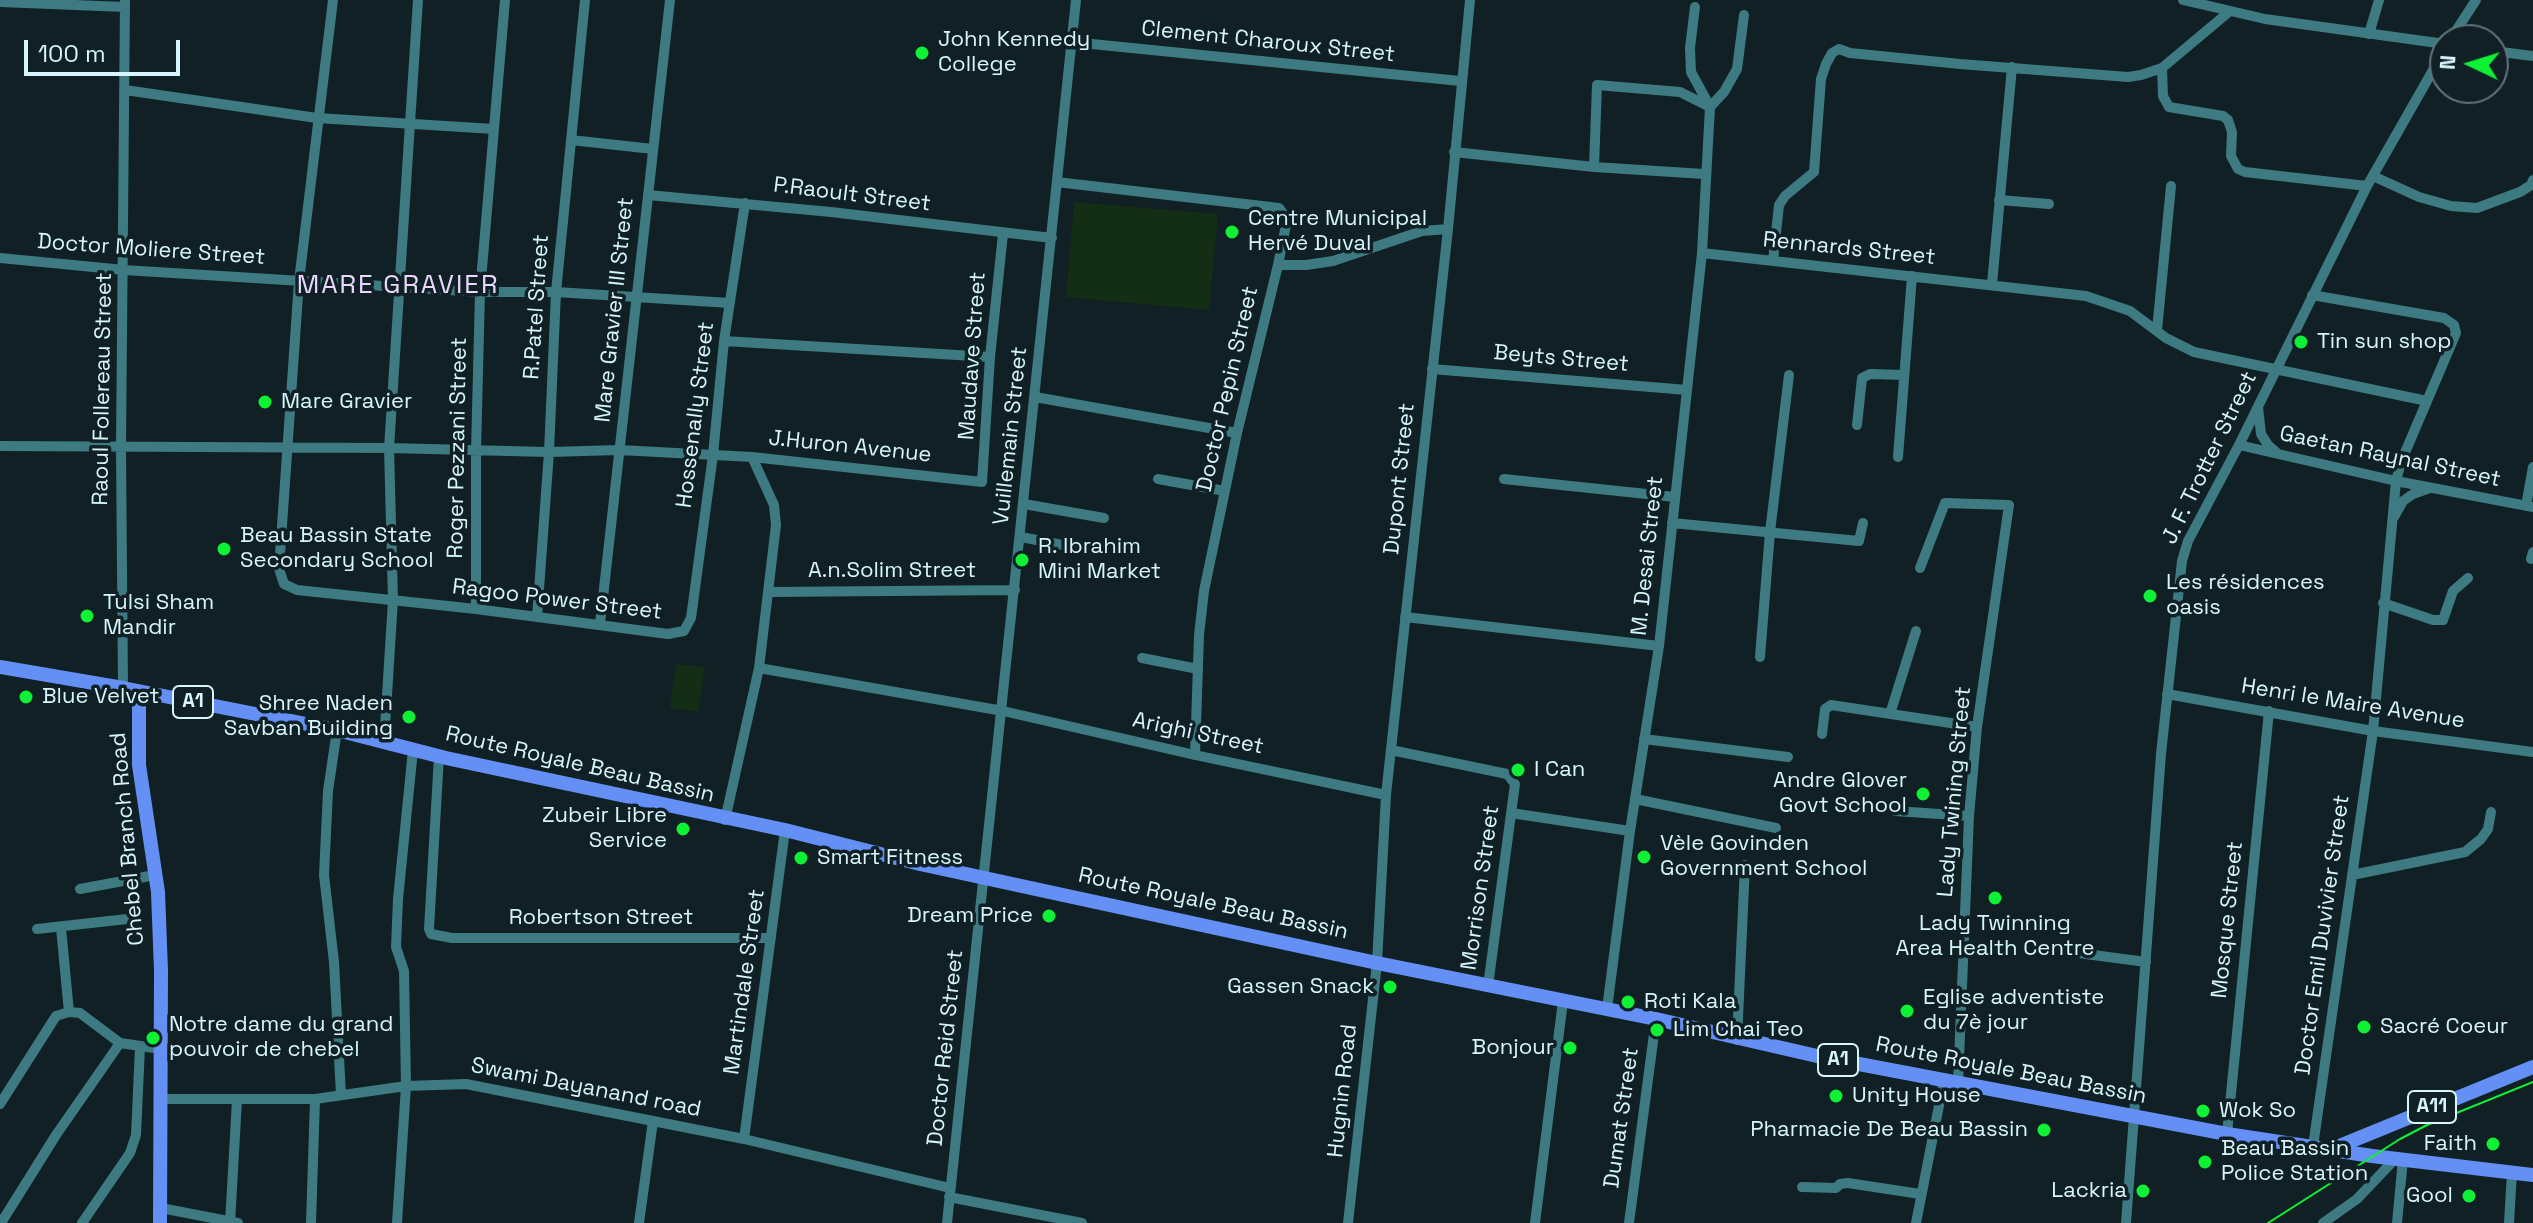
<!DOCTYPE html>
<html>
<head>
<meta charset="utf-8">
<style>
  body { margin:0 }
  #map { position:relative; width:2533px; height:1223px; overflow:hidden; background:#102025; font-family:"Space Grotesk",sans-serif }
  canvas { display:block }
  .north { position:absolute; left:2429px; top:24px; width:80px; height:80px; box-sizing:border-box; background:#102025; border:2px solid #5f757b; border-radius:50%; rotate:274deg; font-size:22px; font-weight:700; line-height:32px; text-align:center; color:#d6f5fd }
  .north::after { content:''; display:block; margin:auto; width:28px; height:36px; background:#0ef135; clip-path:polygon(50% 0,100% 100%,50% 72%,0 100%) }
  .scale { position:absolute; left:24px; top:40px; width:156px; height:36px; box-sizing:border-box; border:4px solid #d6f5fd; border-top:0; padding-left:10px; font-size:24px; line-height:28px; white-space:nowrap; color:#d6f5fd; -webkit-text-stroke:6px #102025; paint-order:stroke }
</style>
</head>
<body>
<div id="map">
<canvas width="2533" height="1223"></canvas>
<div class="north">N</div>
<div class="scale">100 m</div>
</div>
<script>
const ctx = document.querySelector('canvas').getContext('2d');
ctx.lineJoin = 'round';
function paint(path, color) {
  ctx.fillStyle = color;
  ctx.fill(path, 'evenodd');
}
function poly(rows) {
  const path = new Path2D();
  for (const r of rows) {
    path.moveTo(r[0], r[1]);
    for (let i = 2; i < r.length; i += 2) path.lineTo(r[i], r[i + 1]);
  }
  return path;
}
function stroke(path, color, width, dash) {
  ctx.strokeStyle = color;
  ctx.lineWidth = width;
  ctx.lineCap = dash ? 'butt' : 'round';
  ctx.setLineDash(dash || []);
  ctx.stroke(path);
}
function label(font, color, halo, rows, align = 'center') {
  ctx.font = font + ' "Space Grotesk",sans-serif';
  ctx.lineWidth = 7;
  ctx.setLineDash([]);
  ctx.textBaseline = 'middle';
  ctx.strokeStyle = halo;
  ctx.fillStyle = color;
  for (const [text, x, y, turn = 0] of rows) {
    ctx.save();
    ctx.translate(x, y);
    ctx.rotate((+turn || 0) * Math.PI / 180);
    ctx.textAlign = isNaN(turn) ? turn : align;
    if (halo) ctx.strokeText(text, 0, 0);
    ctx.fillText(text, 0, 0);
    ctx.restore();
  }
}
paint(poly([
  [1074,202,1218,214,1209,310,1066,297],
  [676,664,705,667,698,712,670,708]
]), '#142e15');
stroke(poly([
  [333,0,299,281,279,569,284,584,297,590,476,609,668,634,684,631,691,618,713,455,724,341,745,203],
  [2183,0,2265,19,2445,44],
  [0,2,125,7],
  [1695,7,1690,48,1691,72,1709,105],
  [2369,34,2379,0],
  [2450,40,2476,0],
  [1072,42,1460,81],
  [2493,51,2533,56],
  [2162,68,2163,96,2169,107,2223,116,2228,120,2232,132,2231,156,2238,169,2245,172,2367,186],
  [125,90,317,118,494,129],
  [1710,107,1724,92,1737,69,1744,15],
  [571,140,653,149],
  [1454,152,1594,167],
  [1704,174,1594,167,1597,85,1680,92,1710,107],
  [2373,176,2419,197,2451,206,2477,208,2520,192,2531,185,2533,180],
  [1057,182,1279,208,1284,215,1286,225,1278,265,1237,433,1204,591,1199,635,1195,755],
  [648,195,831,212,1052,238],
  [1999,200,2049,204],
  [1702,253,2086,296,2130,311,2166,338,2194,352,2427,401],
  [0,258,124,270,480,292,556,292,730,303],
  [1773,261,1779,205,1785,196,1814,172,1821,79,1826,64,1832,53,1839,49,1850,53,1960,64,2128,77,2141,75,2162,68,2230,11],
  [1278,265,1306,265,1333,261,1422,231,1448,229],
  [1992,284,2012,67],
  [2312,295,2444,318,2454,325,2456,333,2401,462,2396,481,2373,731,2313,1146],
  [2157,330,2171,186],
  [724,341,990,357],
  [1432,369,1687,390],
  [1035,397,1237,433],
  [2258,407,2261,434,2268,445,2277,453],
  [1857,425,1862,378,1870,374,1904,375],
  [2239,445,2396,481,2533,507],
  [0,446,389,448,549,452,619,450,752,457,982,482,990,357,1003,234],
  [1898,457,1912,276],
  [1158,479,1225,491],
  [1504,479,1675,497],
  [1024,504,1104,518],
  [2526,506,2533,467],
  [2394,517,2403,501,2413,494,2430,488],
  [1672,523,1859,541,1863,523],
  [1021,537,1088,550],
  [2531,559,2533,552],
  [1920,568,1945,503,2009,505,1977,727,1969,816,1958,1084],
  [769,592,1015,590],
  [2383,603,2433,620,2443,620,2453,591,2468,578],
  [476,609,476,451,480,292,505,0],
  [537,617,549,452,556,292,585,0],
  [1405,617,1659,646],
  [600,624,670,0],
  [1760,657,1770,532,1789,375],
  [1142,658,1198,669],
  [759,668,1003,711,1195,755,1386,795],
  [123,688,121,448,125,0],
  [2167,694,2373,731,2533,752],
  [1890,714,1916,631],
  [337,730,328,791,324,875,334,962,341,1095],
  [1822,734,1825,709,1831,705,1977,727],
  [1644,739,1788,757],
  [384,743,393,600,389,448,418,0],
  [1391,750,1507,774,1515,784,1488,986],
  [439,756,429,929,431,934,452,938,771,938],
  [1635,799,1776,828],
  [1895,811,1969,816],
  [1511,813,1630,831],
  [725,820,759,668,776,525,774,505,752,457],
  [2352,875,2465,852,2481,839,2488,829,2491,812],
  [80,889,155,875],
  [61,928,69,1012],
  [37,929,127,919],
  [2063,951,2146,962],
  [1607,1009,1630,831,1659,646,1702,253,1710,107],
  [1737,1040,1745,865],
  [161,1099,315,1099,406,1086,466,1084,744,1139,950,1188],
  [0,1104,56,1016,69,1012,80,1013,120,1043,161,1049],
  [2227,1134,2269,711],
  [744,1139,785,830],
  [1802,1187,1836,1188,1840,1184,1848,1183,1920,1194],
  [949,1197,1082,1223],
  [161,1208,238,1223],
  [1,1223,56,1135,120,1043],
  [82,1223,130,1153,136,1135,140,1047],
  [230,1223,237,1100],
  [311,1223,315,1099],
  [397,1223,406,1086,404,971,396,947,398,899,413,750],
  [639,1223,653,1121],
  [947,1223,1076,0],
  [1348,1223,1377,963,1386,795,1448,229,1470,0],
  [1535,1223,1563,1001],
  [1629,1223,1656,1019],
  [1916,1223,1944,1080],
  [2126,1223,2161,754,2182,561,2188,541,2239,445,2367,186,2445,49],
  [2323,1223,2357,1199,2396,1158],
  [2397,1223,2403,1159],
  [2509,1223,2512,1172]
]), '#3e7a81', 10);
stroke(poly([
  [0,667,123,688,337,730,446,758,785,830,920,864,1377,963,1656,1019,1817,1056,2227,1134,2372,1156,2533,1175],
  [139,692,139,765,158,892,161,971,160,1223],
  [2332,1149,2533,1067]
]), '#6490f6', 14);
stroke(poly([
  [2268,1223,2400,1139,2427,1125,2533,1082]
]), '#0ef135', 2);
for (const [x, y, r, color] of [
  [922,53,8,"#0ef135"],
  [1232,232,8,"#0ef135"],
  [2301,342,8,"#0ef135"],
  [265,402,8,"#0ef135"],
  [224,549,8,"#0ef135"],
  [1022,560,8,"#0ef135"],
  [2150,596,8,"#0ef135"],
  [87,616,8,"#0ef135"],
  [26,697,8,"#0ef135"],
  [409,717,8,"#0ef135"],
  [1518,770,8,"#0ef135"],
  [1923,794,8,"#0ef135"],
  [683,829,8,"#0ef135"],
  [1644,857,8,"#0ef135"],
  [801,858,8,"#0ef135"],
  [1995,898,8,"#0ef135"],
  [1049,916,8,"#0ef135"],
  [1390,987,8,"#0ef135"],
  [1628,1002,8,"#0ef135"],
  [1907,1011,8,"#0ef135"],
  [2364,1027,8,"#0ef135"],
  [1657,1030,8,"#0ef135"],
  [153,1038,8,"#0ef135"],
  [1570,1048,8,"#0ef135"],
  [1836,1096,8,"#0ef135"],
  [2203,1111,8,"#0ef135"],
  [2044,1130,8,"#0ef135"],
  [2493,1144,8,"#0ef135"],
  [2205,1162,8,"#0ef135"],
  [2143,1191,8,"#0ef135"],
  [2469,1196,8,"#0ef135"]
]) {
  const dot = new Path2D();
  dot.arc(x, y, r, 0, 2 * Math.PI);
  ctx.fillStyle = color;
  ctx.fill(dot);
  stroke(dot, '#102025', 3);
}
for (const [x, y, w] of [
  [193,702,40],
  [1838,1060,40],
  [2432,1107,48]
]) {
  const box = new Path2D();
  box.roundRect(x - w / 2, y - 16, w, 32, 6);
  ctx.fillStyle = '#102025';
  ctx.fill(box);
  stroke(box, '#d6f5fd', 2);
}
label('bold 20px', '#d6f5fd', null, [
  ["A1",193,702],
  ["A1",1838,1060],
  ["A11",2432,1107]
]);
label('22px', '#d6f5fd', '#102025', [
  ["John Kennedy",938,40],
  ["College",938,65],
  ["Centre Municipal",1248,219],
  ["Hervé Duval",1248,244],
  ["Tin sun shop",2317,342],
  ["Mare Gravier",281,402],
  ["Beau Bassin State",240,536],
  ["Secondary School",240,561],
  ["R. Ibrahim",1038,547],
  ["Mini Market",1038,572],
  ["Les résidences",2166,583],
  ["oasis",2166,608],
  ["Tulsi Sham",103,603],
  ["Mandir",103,628],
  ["Blue Velvet",42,697],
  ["Shree Naden",393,704,"right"],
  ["Savban Building",393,729,"right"],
  ["I Can",1534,770],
  ["Andre Glover",1907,781,"right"],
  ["Govt School",1907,806,"right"],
  ["Zubeir Libre",667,816,"right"],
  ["Service",667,841,"right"],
  ["Vèle Govinden",1660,844],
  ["Government School",1660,869],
  ["Smart Fitness",817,858],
  ["Dream Price",1033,916,"right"],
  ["Lady Twinning",1995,924,"center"],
  ["Area Health Centre",1995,949,"center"],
  ["Gassen Snack",1374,987,"right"],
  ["Eglise adventiste",1923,998],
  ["du 7è jour",1923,1023],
  ["Roti Kala",1644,1002],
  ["Notre dame du grand",169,1025],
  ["pouvoir de chebel",169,1050],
  ["Sacré Coeur",2380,1027],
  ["Lim Chai Teo",1673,1030],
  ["Bonjour",1554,1048,"right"],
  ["Unity House",1852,1096],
  ["Wok So",2219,1111],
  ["Pharmacie De Beau Bassin",2028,1130,"right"],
  ["Faith",2477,1144,"right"],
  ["Beau Bassin",2221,1149],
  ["Police Station",2221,1174],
  ["Lackria",2127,1191,"right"],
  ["Gool",2453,1196,"right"]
], 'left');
label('22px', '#d6f5fd', '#102025', [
  ["Clement Charoux Street",1268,42,6],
  ["P.Raoult Street",852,195,7],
  ["Rennards Street",1849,249,6],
  ["Doctor Moliere Street",151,250,4],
  ["R.Patel Street",537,307,-86],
  ["Mare Gravier III Street",615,310,-84],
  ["Maudave Street",973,356,-86],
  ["Beyts Street",1561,359,5],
  ["Raoul Follereau Street",103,389,-89],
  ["Doctor Pepin Street",1228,389,-77],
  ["Hossenally Street",696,415,-83],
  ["Vuillemain Street",1011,436,-84],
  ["J.Huron Avenue",850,447,6],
  ["Roger Pezzani Street",458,448,-89],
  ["Gaetan Raynal Street",2390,457,12],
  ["J. F. Trotter Street",2210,458,-64],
  ["Dupont Street",1400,479,-84],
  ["M. Desai Street",1648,556,-84],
  ["A.n.Solim Street",892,571],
  ["Ragoo Power Street",557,600,7],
  ["Henri le Maire Avenue",2353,704,9],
  ["Arighi Street",1198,734,12],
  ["Route Royale Beau Bassin",580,765,13],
  ["Lady Twining Street",1955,792,-85],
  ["Chebel Branch Road",128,839,-95],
  ["Morrison Street",1481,888,-82],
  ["Route Royale Beau Bassin",1213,904,12],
  ["Robertson Street",601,918],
  ["Mosque Street",2228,920,-84],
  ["Doctor Emil Duvivier Street",2323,935,-82],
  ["Martindale Street",745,982,-82],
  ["Doctor Reid Street",946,1048,-84],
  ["Route Royale Beau Bassin",2011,1071,11],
  ["Swami Dayanand road",586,1088,11],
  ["Hugnin Road",1343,1091,-84],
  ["Dumat Street",1622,1118,-82]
]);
ctx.letterSpacing = '2px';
label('26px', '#e8d8fd', '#102025', [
  ["MARE GRAVIER",398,286]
]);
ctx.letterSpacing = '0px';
</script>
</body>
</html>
